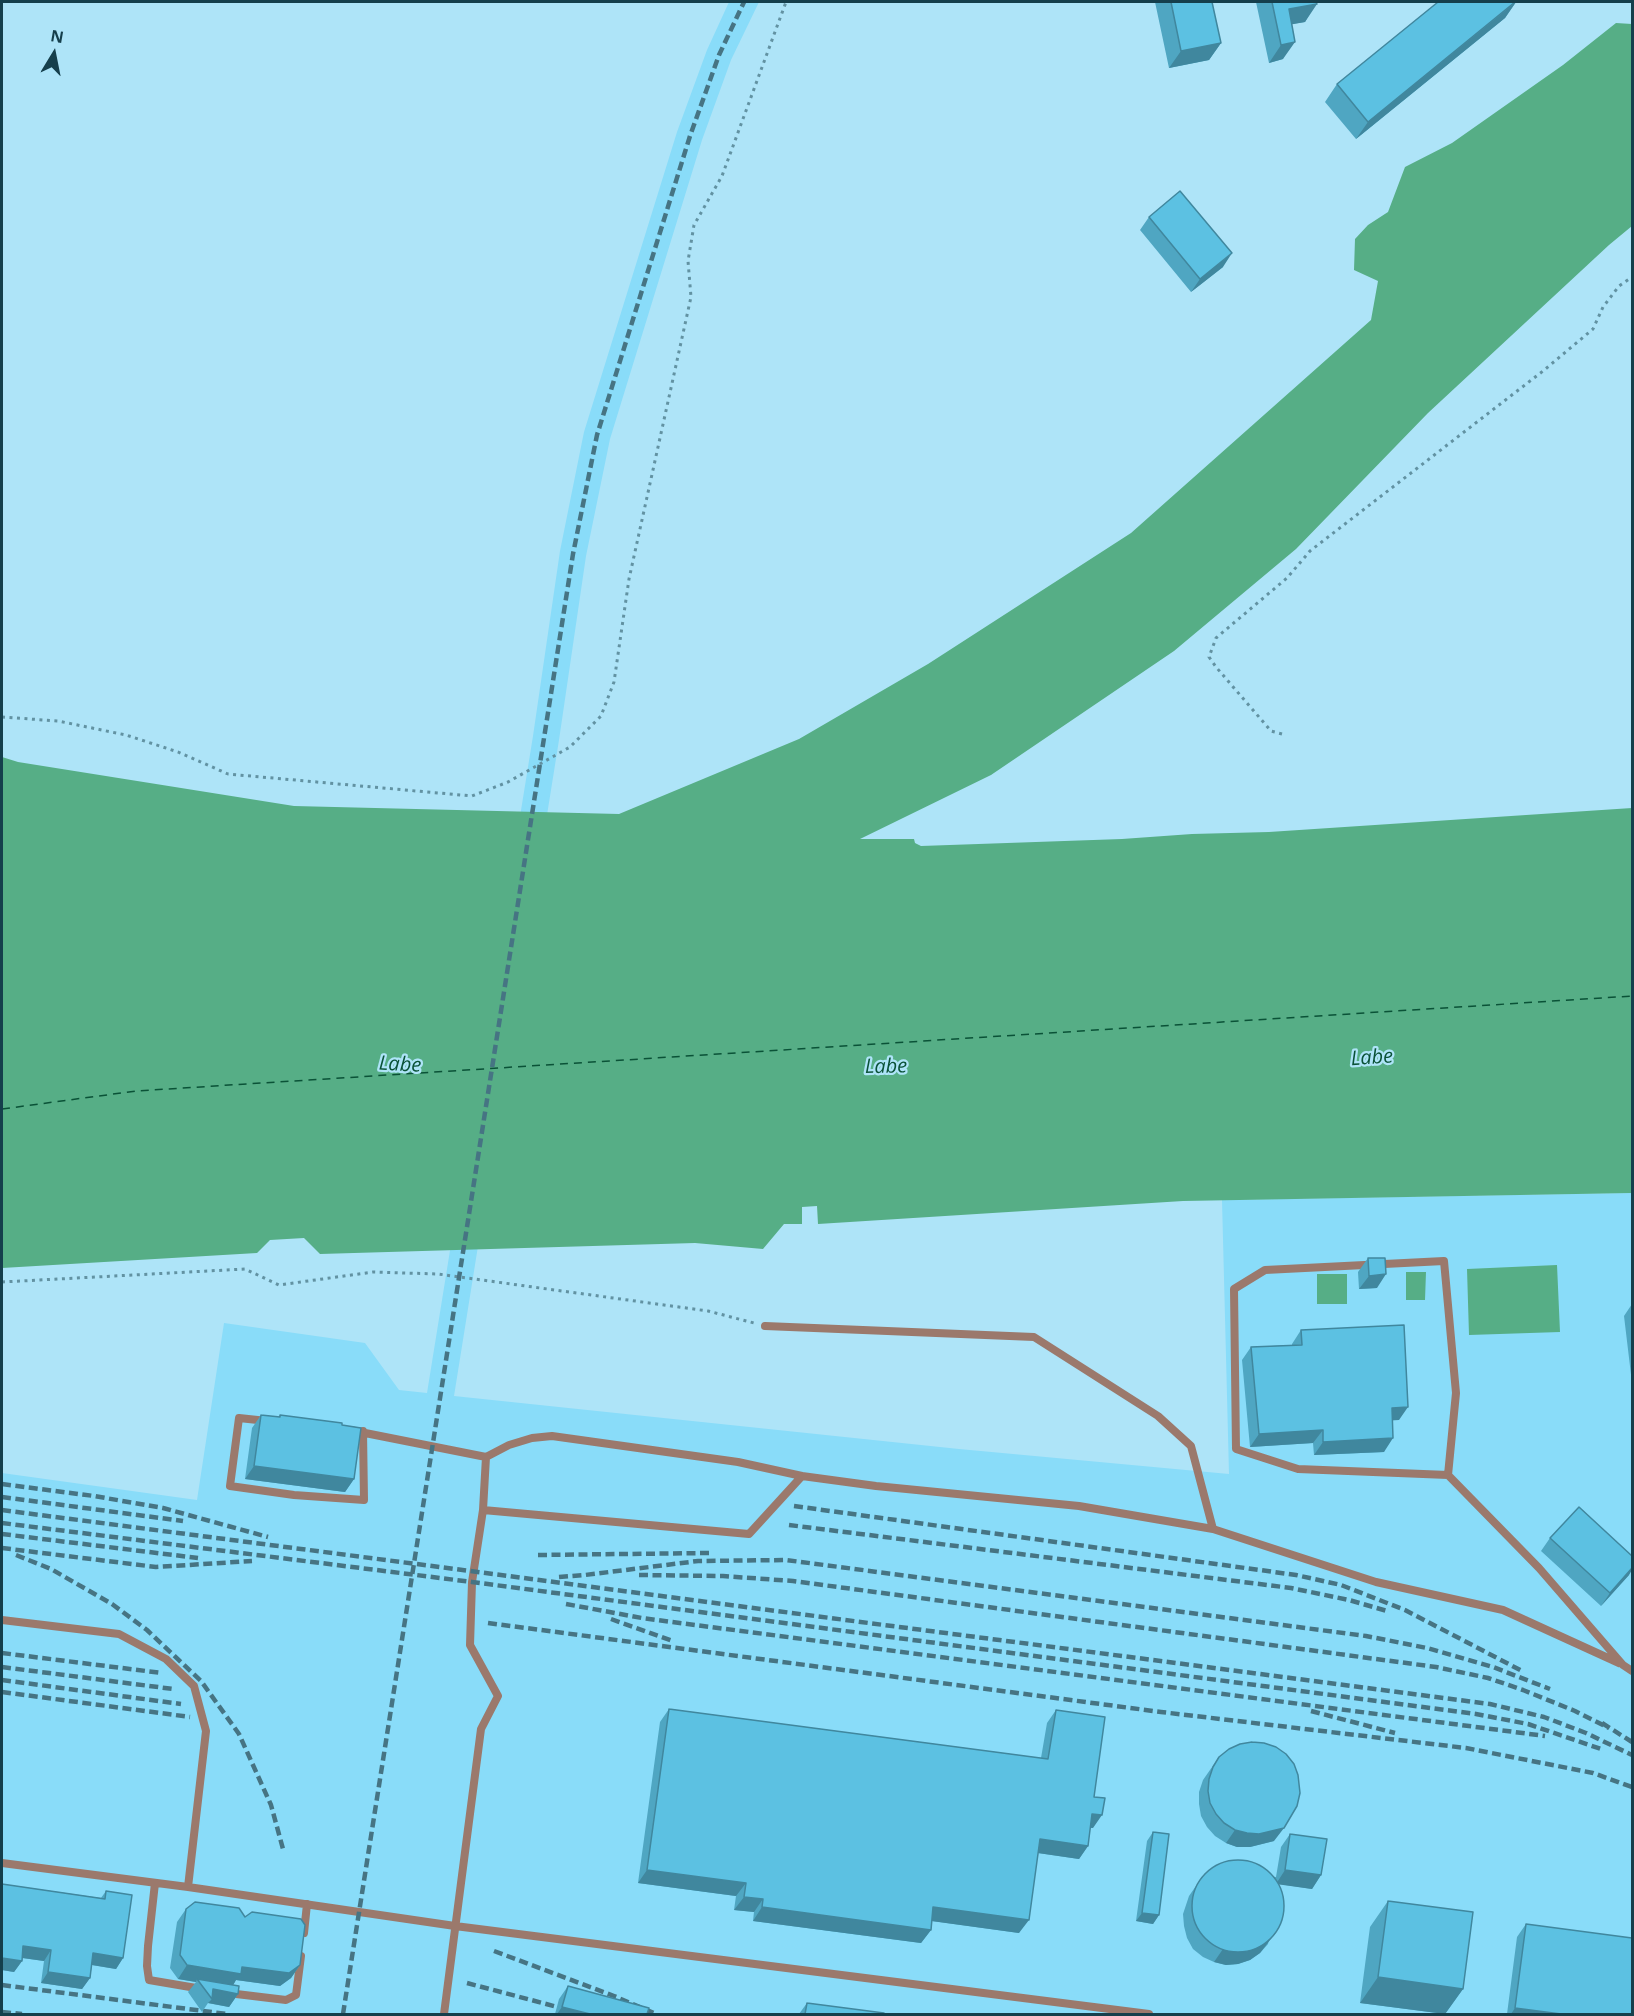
<!DOCTYPE html>
<html>
<head>
<meta charset="utf-8">
<style>
  body { margin:0 }
  #map { position:relative; width:1634px; height:2016px; overflow:hidden; background:#aee4f8; font-family:"Open Sans",sans-serif }
  canvas { display:block }
  .frame { position:absolute; inset:0; border:3px solid #153f4c; pointer-events:none }
  .north { position:absolute; left:24px; top:24px; width:60px; height:60px; -webkit-text-stroke:4px #aee4f8; paint-order:stroke; rotate:10deg; font-size:16px; font-weight:700; line-height:24px; text-align:center; color:#153f4c }
  .north::after { content:''; display:block; margin:auto; width:21px; height:27px; background:#153f4c; clip-path:polygon(50% 0,100% 100%,50% 72%,0 100%) }
</style>
</head>
<body>
<div id="map">
<canvas width="1634" height="2016"></canvas>
<div class="frame"></div>
<div class="north">N</div>
</div>
<script>
const ctx = document.querySelector('canvas').getContext('2d');
ctx.lineJoin = 'round';
function paint(path, color) {
  ctx.fillStyle = color;
  ctx.fill(path, 'evenodd');
}
function poly(rows) {
  const path = new Path2D();
  for (const r of rows) {
    if (r.length === 3) {
      path.moveTo(r[0] + r[2], r[1]);
      path.arc(r[0], r[1], r[2], 0, 2 * Math.PI);
      continue;
    }
    path.moveTo(r[0], r[1]);
    for (let i = 2; i < r.length; i += 2) path.lineTo(r[i], r[i + 1]);
  }
  return path;
}
function stroke(path, color, width, dash) {
  ctx.strokeStyle = color;
  ctx.lineWidth = width;
  ctx.lineCap = dash ? 'butt' : 'round';
  ctx.setLineDash(dash || []);
  ctx.stroke(path);
}
function label(font, color, halo, rows, align = 'center') {
  ctx.font = font + ' "Open Sans",sans-serif';
  ctx.lineWidth = 4.5;
  ctx.setLineDash([]);
  ctx.textBaseline = 'middle';
  ctx.strokeStyle = halo;
  ctx.fillStyle = color;
  for (const [text, x, y, turn = 0] of rows) {
    ctx.save();
    ctx.translate(x, y);
    ctx.rotate((+turn || 0) * Math.PI / 180);
    ctx.textAlign = isNaN(turn) ? turn : align;
    if (halo) ctx.strokeText(text, 0, 0);
    ctx.fillText(text, 0, 0);
    ctx.restore();
  }
}
paint(poly([
  [729,2,759,2,731,60,702,140,610,439,586,556,559,740,454,1396,959,1449,1229,1474,1222,1200,1632,1193,1632,2014,2,2014,2,1473,197,1500,224,1323,365,1343,399,1390,427,1393,533,736,560,551,584,432,677,132,707,50]
]), '#89dcf9');
paint(poly([
  [1616,23,1632,24,1632,226,1609,245,1428,413,1296,549,1174,651,991,775,860,839,914,839,915,843,921,846,1122,839,1192,834,1269,832,1632,808,1632,1193,1183,1201,818,1224,817,1206,802,1207,802,1224,784,1224,763,1249,695,1243,320,1254,304,1238,270,1240,257,1253,2,1268,2,757,18,762,294,806,619,814,799,739,928,664,1131,533,1371,320,1378,281,1354,270,1355,239,1368,225,1388,212,1405,167,1452,143,1563,65],
  [1557,1265,1560,1332,1469,1335,1467,1269],
  [1406,1272,1426,1272,1425,1300,1406,1300],
  [1317,1274,1347,1274,1347,1304,1317,1304]
]), '#56ae86');
stroke(poly([
  [2,1109,136,1091,1632,996]
]), '#0a5237', 1.5, [8, 6]);
stroke(poly([
  [2,717,58,721,126,735,178,752,228,774,472,796,508,782,570,747,601,716,614,682,629,579,691,297,688,261,694,225,722,176,786,2],
  [1282,734,1271,731,1216,667,1209,657,1216,638,1287,578,1310,551,1543,371,1593,329,1603,307,1619,286,1632,277],
  [2,1282,245,1269,279,1285,373,1272,438,1274,708,1311,754,1323]
]), '#6292a2', 3, [3, 4.5]);
stroke(poly([
  [765,1326,1034,1337,1158,1416,1191,1446,1213,1529,1376,1582,1503,1610,1619,1663],
  [267,1421,239,1418,230,1486,294,1495,364,1500,363,1431],
  [350,1430,486,1457,483,1510,749,1534,802,1476,876,1486,1079,1506,1213,1529],
  [486,1457,509,1445,532,1438,552,1436,738,1462,802,1476],
  [1448,1475,1456,1393,1444,1261,1265,1270,1234,1289,1236,1449,1298,1469,1448,1475,1539,1568,1623,1665,1632,1671],
  [2,1620,119,1634,166,1659,194,1686,206,1731,188,1887,455,1926,1149,2014],
  [2,1863,188,1887],
  [155,1883,148,1946,147,1966,149,1980,202,1989],
  [304,1933,307,1904],
  [228,1993,286,2000,296,1995,301,1956],
  [444,2014,481,1729,498,1696,470,1645,472,1582,483,1510]
]), '#9b796c', 8);
stroke(poly([
  [2,1484,94,1496,163,1508,268,1537],
  [2,1497,183,1521],
  [794,1506,1296,1575,1341,1585,1405,1610,1524,1672],
  [2,1510,1490,1704,1544,1717,1586,1733,1632,1755],
  [2,1523,472,1582,1476,1714,1528,1724,1604,1750],
  [789,1525,1291,1588,1349,1600,1387,1611],
  [2,1534,198,1558],
  [2,1548,156,1567,252,1561],
  [16,1555,51,1569,112,1604,147,1630,201,1681,239,1734,271,1805,283,1849],
  [538,1555,709,1553],
  [639,1575,723,1576,793,1581,1436,1667,1488,1678,1523,1690,1575,1711,1609,1728],
  [559,1577,585,1575,698,1561,786,1560,1366,1636,1427,1648,1493,1667,1550,1689],
  [566,1604,642,1618,1545,1736],
  [611,1619,673,1641],
  [488,1623,1161,1712,1466,1748,1593,1773,1632,1787],
  [2,1653,162,1673],
  [2,1667,173,1689],
  [2,1680,181,1704],
  [2,1692,190,1717],
  [1311,1711,1395,1733],
  [1602,1723,1632,1742],
  [494,1951,614,1996,656,2014],
  [467,1983,584,2014],
  [2,1985,227,2014],
  [2,2012,22,2014],
  [343,2014,573,554,597,435,690,136,719,55,744,2]
]), '#467483', 4.5, [9, 4.5]);
paint(poly([
  [1155,2,1212,2,1221,43,1209,60,1169,68],
  [1256,2,1316,2,1305,22,1292,24,1283,59,1269,63],
  [1516,2,1505,18,1356,139,1325,102,1337,84],
  [1149,217,1223,267,1191,292,1140,230],
  [1368,1258,1377,1288,1359,1289,1358,1272],
  [1632,1304,1632,1383,1624,1316],
  [1301,1330,1399,1420,1392,1420,1384,1452,1314,1455,1313,1443,1250,1447,1242,1360,1251,1347,1292,1345,1292,1344],
  [261,1415,279,1417,280,1415,354,1479,345,1492,245,1479,252,1428],
  [1550,1538,1629,1575,1601,1606,1541,1551],
  [669,1709,1041,1758,1047,1723,1056,1710,1094,1797,1093,1828,1090,1828,1088,1846,1079,1859,1038,1853,1019,1933,932,1921,931,1930,921,1943,753,1921,754,1912,734,1910,736,1896,638,1883,660,1722],
  [1219,1757,1274,1841,1250,1847,1237,1847,1226,1843,1215,1836,1207,1827,1201,1816,1199,1804,1199,1792,1203,1780],
  [1153,1832,1159,1915,1153,1924,1136,1921,1147,1841],
  [1290,1834,1321,1875,1312,1889,1279,1884,1268,1944,1260,1953,1250,1960,1238,1964,1226,1965,1214,1962,1203,1957,1193,1949,1187,1938,1184,1926,1183,1914,1189,1896,1205,1873,1276,1877,1281,1847],
  [2,1884,101,1898,106,1891,123,1958,116,1969,92,1965,90,1978,82,1989,41,1983,44,1961,22,1958,22,1961,14,1972,2,1970],
  [1388,1901,1463,1989,1445,2014,1360,2003,1370,1927],
  [186,1909,245,1917,300,1965,291,1978,280,1986,236,1980,233,1985,238,1994,229,2007,208,2003,202,2012,188,1992,196,1982,178,1979,170,1968,177,1922],
  [1526,1924,1632,2014,1507,2014,1517,1937],
  [568,1986,647,2014,555,2014,559,1999],
  [807,2003,884,2014,799,2014]
]), '#4fa6c2');
paint(poly([
  [1516,2,1505,18,1356,139,1368,122],
  [1317,4,1305,22,1277,27,1289,9],
  [1295,42,1283,59,1269,63,1281,45],
  [1221,43,1209,60,1169,68,1181,51],
  [1232,253,1223,267,1191,292,1200,279],
  [1386,1274,1377,1288,1359,1289,1369,1276],
  [1408,1407,1399,1420,1382,1421,1392,1408],
  [1323,1430,1313,1443,1250,1447,1259,1434],
  [1393,1438,1384,1452,1314,1455,1323,1442],
  [254,1466,354,1479,345,1492,245,1479],
  [1632,1568,1632,1570,1629,1575,1601,1606,1610,1593],
  [1092,1814,1102,1815,1093,1828,1083,1827],
  [1284,1828,1274,1841,1250,1847,1237,1847,1226,1843,1235,1830],
  [1040,1839,1088,1846,1079,1859,1031,1852],
  [647,1870,746,1883,736,1896,638,1883],
  [1285,1870,1321,1875,1312,1889,1276,1884],
  [744,1897,763,1899,754,1912,734,1910],
  [762,1907,931,1930,921,1943,753,1921],
  [933,1907,1029,1920,1019,1933,924,1920],
  [1142,1913,1159,1915,1153,1924,1136,1921],
  [1277,1931,1260,1953,1250,1960,1238,1964,1226,1965,1214,1962,1223,1949],
  [23,1946,51,1950,44,1961,16,1957],
  [93,1953,123,1958,116,1969,86,1964],
  [2,1958,22,1961,14,1972,2,1970],
  [187,1965,242,1967,300,1965,291,1978,280,1986,236,1980,232,1987,197,1979,196,1982,178,1979],
  [48,1972,90,1978,82,1989,41,1983],
  [1378,1977,1463,1989,1445,2014,1360,2003],
  [213,1989,238,1994,229,2007,208,2003,212,1999],
  [562,2007,590,2014,557,2014],
  [1515,2008,1561,2014,1511,2014]
]), '#40879e');
const building = poly([
  [1171,2,1212,2,1221,43,1181,51,1171,2],
  [1272,2,1316,2,1317,4,1289,9,1295,42,1281,45,1272,2],
  [1438,2,1515,2,1368,122,1337,84,1438,2],
  [1180,191,1232,253,1200,279,1149,217,1180,191],
  [1368,1258,1385,1258,1386,1274,1369,1276,1368,1258],
  [1404,1325,1408,1407,1392,1408,1393,1438,1323,1442,1323,1430,1259,1434,1251,1347,1302,1345,1301,1330,1404,1325],
  [261,1415,280,1417,280,1415,342,1423,342,1425,361,1428,354,1479,254,1466,261,1415],
  [1579,1507,1632,1556,1632,1568,1610,1593,1550,1538,1579,1507],
  [669,1709,1048,1759,1056,1710,1105,1717,1094,1797,1105,1798,1102,1815,1092,1814,1088,1846,1040,1839,1029,1920,933,1907,931,1930,762,1907,763,1899,744,1897,746,1883,647,1870,669,1709],
  [1252,1742,1264,1743,1276,1747,1286,1754,1294,1764,1298,1775,1300,1793,1297,1806,1284,1828,1259,1834,1247,1833,1235,1830,1224,1823,1216,1814,1210,1803,1208,1791,1209,1779,1213,1767,1219,1757,1229,1749,1240,1744,1252,1742],
  [1153,1832,1169,1834,1159,1915,1142,1913,1153,1832],
  [1290,1834,1327,1839,1321,1875,1285,1870,1290,1834],
  [1238,1906,46],
  [2,1884,105,1899,106,1891,132,1895,123,1958,93,1953,90,1978,48,1972,51,1950,23,1946,22,1961,2,1958,2,1884],
  [1388,1901,1473,1912,1463,1989,1378,1977,1388,1901],
  [195,1902,239,1908,245,1917,252,1912,301,1919,305,1925,300,1965,289,1973,242,1967,241,1974,187,1965,180,1955,186,1909,195,1902],
  [1526,1924,1632,1938,1632,2014,1561,2014,1515,2008,1526,1924],
  [197,1979,239,1986,238,1994,213,1989,212,1999,197,1979],
  [568,1986,649,2008,647,2014,590,2014,562,2007,568,1986],
  [807,2003,884,2013,884,2014,805,2014,807,2003]
]);
paint(building, '#5cc1e2');
stroke(building, '#40879e', 1.5);
label('italic 20px', '#0a5237', '#aee4f8', [
  ["Labe",1372,1058,-4],
  ["Labe",400,1065,3],
  ["Labe",886,1067,-1]
]);
</script>
</body>
</html>
